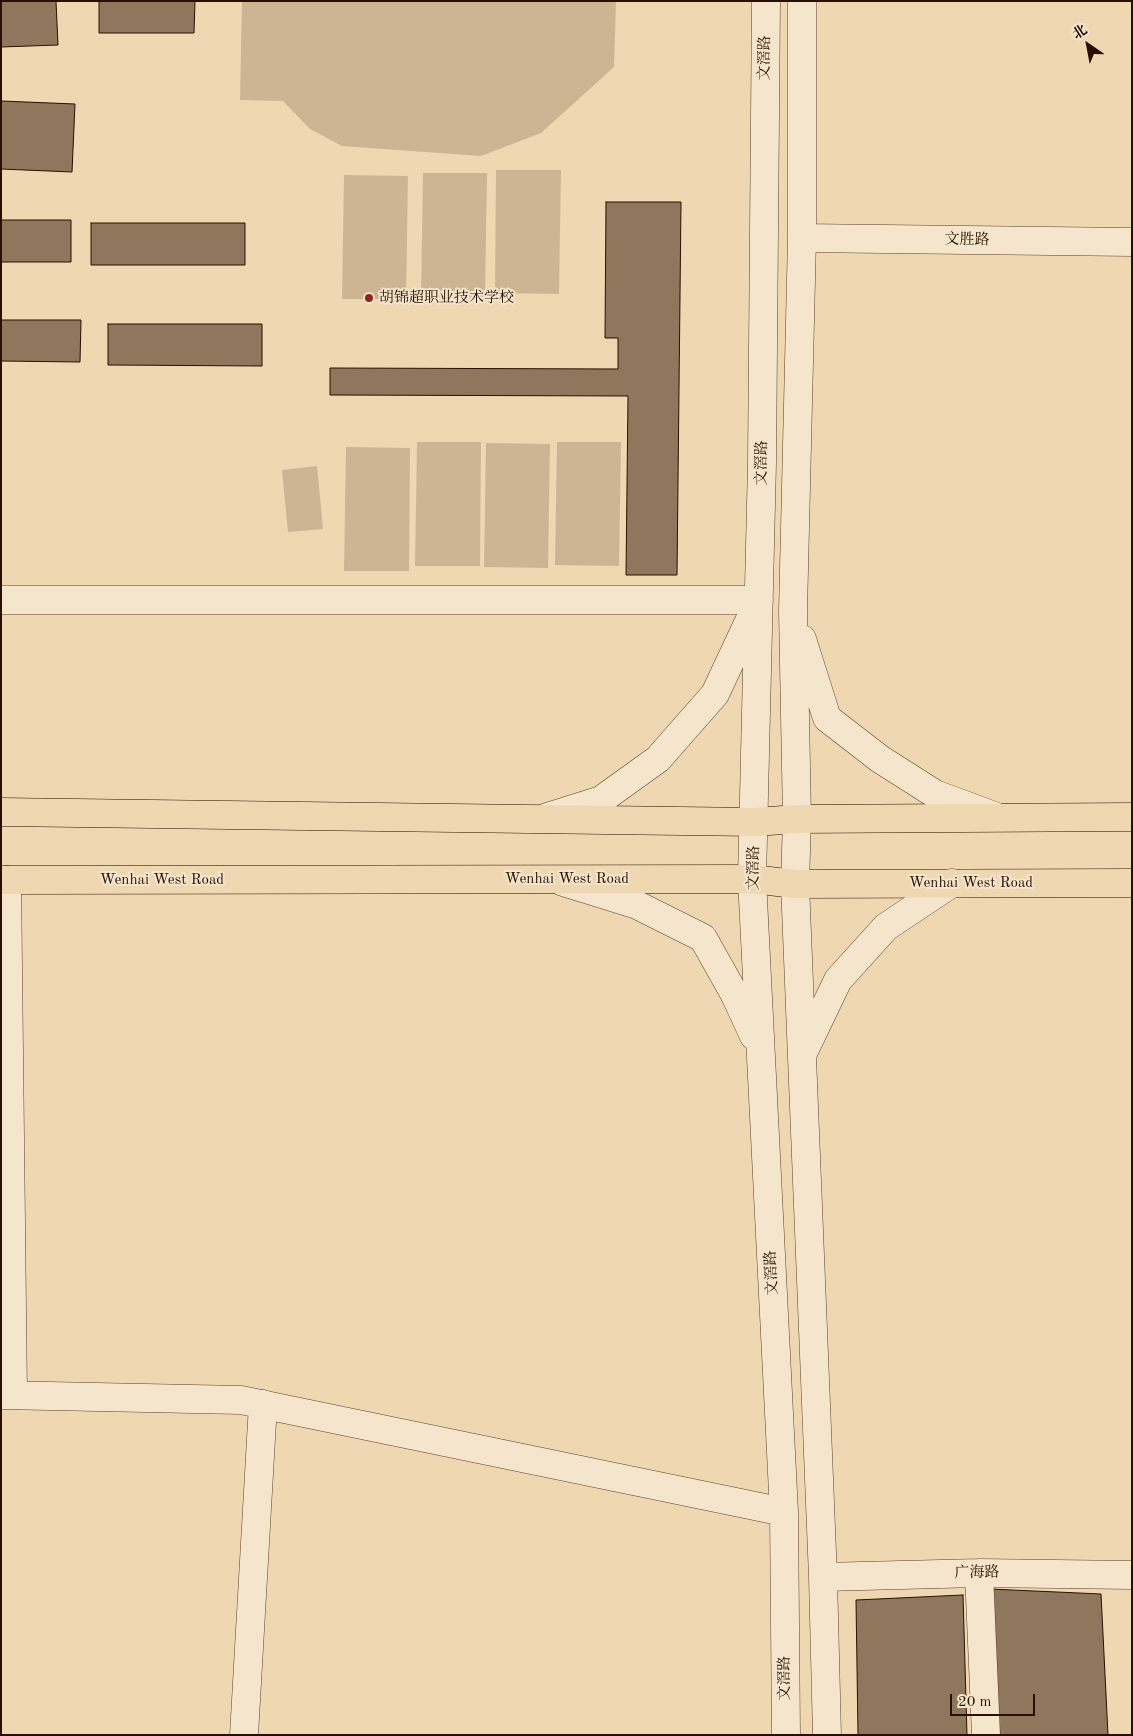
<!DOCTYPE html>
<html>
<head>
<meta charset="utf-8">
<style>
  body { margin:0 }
  #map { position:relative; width:1133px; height:1736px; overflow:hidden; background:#efd7b2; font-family:"Old Standard TT","Noto Serif SC",serif }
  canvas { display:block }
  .frame { position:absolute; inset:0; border:2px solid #281000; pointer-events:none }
  .north { position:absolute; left:1063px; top:20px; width:50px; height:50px; -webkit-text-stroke:4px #f5e5cd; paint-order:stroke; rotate:327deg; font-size:14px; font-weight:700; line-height:20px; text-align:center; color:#281000 }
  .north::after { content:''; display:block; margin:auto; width:18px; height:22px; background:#281000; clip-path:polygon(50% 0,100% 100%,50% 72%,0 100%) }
  .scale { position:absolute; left:950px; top:1694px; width:85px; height:22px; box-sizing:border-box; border:2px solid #281000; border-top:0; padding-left:6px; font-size:15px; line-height:18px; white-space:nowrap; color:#281000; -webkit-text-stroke:4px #f5e5cd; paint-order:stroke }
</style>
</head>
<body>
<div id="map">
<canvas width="1133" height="1736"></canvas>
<div class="frame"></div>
<div class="north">北</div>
<div class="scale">20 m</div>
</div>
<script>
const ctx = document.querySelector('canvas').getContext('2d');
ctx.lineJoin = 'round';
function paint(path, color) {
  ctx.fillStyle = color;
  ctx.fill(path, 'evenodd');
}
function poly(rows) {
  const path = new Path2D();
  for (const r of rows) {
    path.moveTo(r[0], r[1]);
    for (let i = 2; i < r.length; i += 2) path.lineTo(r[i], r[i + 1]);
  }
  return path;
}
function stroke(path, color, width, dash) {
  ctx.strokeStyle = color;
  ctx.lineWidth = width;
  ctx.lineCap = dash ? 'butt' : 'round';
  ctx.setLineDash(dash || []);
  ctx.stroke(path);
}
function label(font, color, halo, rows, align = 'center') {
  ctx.font = font + ' "Old Standard TT","Noto Serif SC",serif';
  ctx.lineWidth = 4;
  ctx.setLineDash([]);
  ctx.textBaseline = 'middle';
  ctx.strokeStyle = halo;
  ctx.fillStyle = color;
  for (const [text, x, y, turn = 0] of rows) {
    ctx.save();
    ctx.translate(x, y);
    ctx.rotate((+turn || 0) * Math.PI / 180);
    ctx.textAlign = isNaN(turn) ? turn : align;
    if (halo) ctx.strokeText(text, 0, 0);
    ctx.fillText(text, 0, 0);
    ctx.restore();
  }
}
paint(poly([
  [242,1,616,1,614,67,541,133,481,156,342,146,310,129,283,101,240,100],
  [496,170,561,170,559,294,495,293],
  [423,173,487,173,485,297,421,297],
  [344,175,408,176,406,299,342,299],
  [417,442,481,442,480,566,415,566],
  [557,442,621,442,619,566,555,565],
  [486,443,550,444,548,568,484,567],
  [346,447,410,448,409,571,344,571],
  [317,466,323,529,288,532,282,470]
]), '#cdb594');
const building = poly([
  [1,1,56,1,58,45,1,47,1,1],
  [99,1,195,1,194,33,99,33,99,1],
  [1,101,75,104,72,172,1,169,1,101],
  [606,202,681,202,677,575,626,575,628,396,330,395,330,368,618,369,618,338,605,338,606,202],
  [1,220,71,220,71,262,1,262,1,220],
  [91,223,245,223,245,265,91,265,91,223],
  [1,320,81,320,80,362,1,361,1,320],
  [108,324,262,324,262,366,108,365,108,324],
  [990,1589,1101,1594,1108,1735,999,1735,990,1589],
  [963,1595,967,1735,858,1735,856,1600,963,1595]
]);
paint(building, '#8f775d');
stroke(building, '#281000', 1);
const minor = poly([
  [766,1,762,463,752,879,784,1512,786,1735],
  [802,1,802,238,793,611,797,819,795,884,823,1577,827,1735],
  [802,238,1132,242],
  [1,600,759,600,715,694,658,759,601,800,547,817],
  [802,639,827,718,880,759,935,794,997,817],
  [7,880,13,1395],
  [563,882,637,905,703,938,735,995,754,1036],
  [804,1051,838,980,886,927,952,883],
  [1,1395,241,1400,784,1512],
  [979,1573,986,1735],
  [823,1577,979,1573,1132,1575],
  [244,1735,263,1404]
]);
const major = poly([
  [1,812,755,822,797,819,1132,817],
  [1,880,752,879,795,884,1132,883]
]);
stroke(minor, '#5a422c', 29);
stroke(major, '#281000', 29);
stroke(minor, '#f5e5cd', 28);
stroke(major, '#efd7b2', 28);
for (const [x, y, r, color] of [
  [369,298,5,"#8f2418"]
]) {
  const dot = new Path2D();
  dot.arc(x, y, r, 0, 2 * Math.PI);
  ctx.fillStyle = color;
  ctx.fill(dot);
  stroke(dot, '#f5e5cd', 2);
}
label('15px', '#281000', '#f5e5cd', [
  ["文滘路",765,58,-89],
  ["文胜路",967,240,1],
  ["文滘路",762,463,-89],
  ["文滘路",754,868,-89],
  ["Wenhai West Road",567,879],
  ["Wenhai West Road",162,880],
  ["Wenhai West Road",971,883],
  ["文滘路",772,1273,-93],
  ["广海路",977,1573,-1],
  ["文滘路",785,1678,-90]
]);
label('15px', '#281000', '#f5e5cd', [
  ["胡锦超职业技术学校",379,298]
], 'left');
</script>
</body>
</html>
